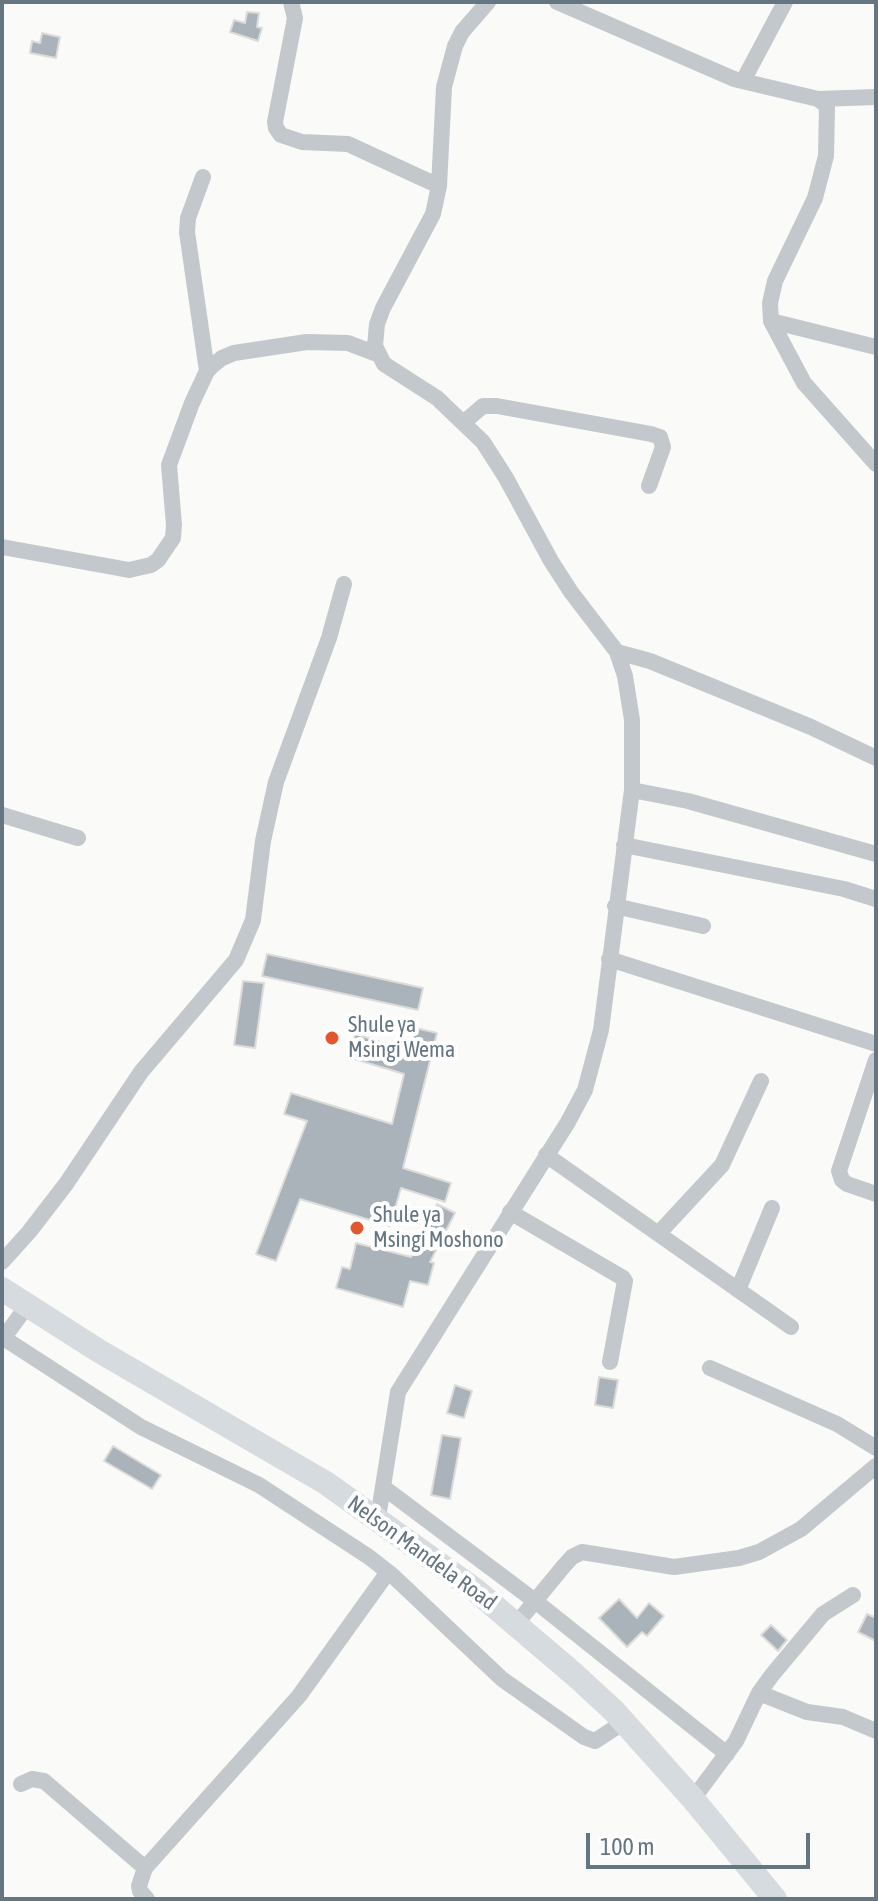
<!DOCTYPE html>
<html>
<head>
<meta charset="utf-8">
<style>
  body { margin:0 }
  #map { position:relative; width:878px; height:1901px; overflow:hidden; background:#fafaf8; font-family:"Asap Condensed",sans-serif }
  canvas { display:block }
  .frame { position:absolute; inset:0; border:4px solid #657683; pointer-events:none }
  .scale { position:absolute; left:586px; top:1833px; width:224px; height:36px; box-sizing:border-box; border:4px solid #657683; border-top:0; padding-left:10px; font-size:24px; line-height:28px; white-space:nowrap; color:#657683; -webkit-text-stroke:6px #fff; paint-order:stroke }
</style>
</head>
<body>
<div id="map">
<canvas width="878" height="1901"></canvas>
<div class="frame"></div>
<div class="scale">100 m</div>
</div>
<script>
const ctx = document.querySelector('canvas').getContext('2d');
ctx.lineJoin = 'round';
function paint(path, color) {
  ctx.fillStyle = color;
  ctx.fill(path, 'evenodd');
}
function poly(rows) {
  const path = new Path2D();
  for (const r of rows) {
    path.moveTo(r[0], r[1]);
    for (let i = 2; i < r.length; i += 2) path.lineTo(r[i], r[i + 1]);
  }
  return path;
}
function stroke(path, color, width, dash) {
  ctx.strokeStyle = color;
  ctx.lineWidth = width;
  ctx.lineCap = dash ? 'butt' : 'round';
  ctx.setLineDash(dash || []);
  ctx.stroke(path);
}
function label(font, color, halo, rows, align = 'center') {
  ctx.font = font + ' "Asap Condensed",sans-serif';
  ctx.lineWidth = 8;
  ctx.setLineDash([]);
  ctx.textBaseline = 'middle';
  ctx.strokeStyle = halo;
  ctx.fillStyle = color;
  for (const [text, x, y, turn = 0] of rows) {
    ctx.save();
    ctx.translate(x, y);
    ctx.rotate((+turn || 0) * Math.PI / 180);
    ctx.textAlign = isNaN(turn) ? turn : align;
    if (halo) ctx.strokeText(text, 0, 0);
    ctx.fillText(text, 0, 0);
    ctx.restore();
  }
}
const building = poly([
  [247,12,259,13,257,27,262,28,258,41,230,32,234,20,245,23,247,12],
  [42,33,60,37,56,58,30,53,32,41,40,43,42,33],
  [267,954,423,988,418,1010,262,976,267,954],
  [243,981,264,983,255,1048,234,1045,243,981],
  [416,1028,437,1033,403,1168,451,1183,445,1202,401,1188,390,1226,300,1199,276,1261,256,1254,307,1121,284,1114,291,1093,392,1124,404,1074,348,1057,355,1034,410,1051,416,1028],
  [437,1204,455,1213,430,1262,434,1263,428,1285,410,1281,403,1307,336,1288,342,1267,350,1269,356,1243,411,1257,437,1204],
  [599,1377,618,1380,613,1408,595,1405,599,1377],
  [455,1385,472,1391,464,1418,447,1413,455,1385],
  [442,1435,461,1438,450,1499,431,1495,442,1435],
  [113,1446,161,1475,152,1489,104,1461,113,1446],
  [619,1599,637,1618,649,1603,664,1616,647,1636,642,1632,627,1647,599,1618,619,1599],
  [867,1614,876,1618,876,1641,858,1632,867,1614],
  [771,1625,787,1640,778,1651,761,1635,771,1625]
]);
paint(building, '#aab3b9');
stroke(building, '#dcdcda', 2);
stroke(poly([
  [291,2,295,18,275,122,276,128,281,135,302,142,348,144,439,186],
  [557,2,734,79,818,99,827,106,826,156,815,198,775,281,770,303,771,321,804,383,876,464],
  [743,81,785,2],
  [818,99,876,97],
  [203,177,188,218,187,232,207,371],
  [771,321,876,347],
  [463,423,483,406,497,406,651,434,660,437,663,447,649,486],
  [2,547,129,570,151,565,158,560,173,538,174,525,169,465,192,403,207,371,212,366,222,358,234,353,307,342,348,343,377,354],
  [617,652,650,661,811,727,876,758],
  [632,790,688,801,876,854],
  [2,815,78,838],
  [624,845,844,889,876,899],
  [615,906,703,926],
  [609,959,876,1044],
  [876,1060,839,1171,842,1180,847,1184,876,1194],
  [546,1155,791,1327],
  [510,1212,623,1278,625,1281,610,1362],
  [659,1233,722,1165,761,1081],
  [2,1262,29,1232,66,1184,141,1072,236,960,253,920,263,841,276,782,329,638,344,584],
  [738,1290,772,1208],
  [2,1337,141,1427,259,1485,369,1557,392,1575,502,1679,584,1737,595,1741,624,1722],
  [2,1340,27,1306],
  [710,1368,837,1424,876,1448],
  [383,1487,535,1601,727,1754],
  [378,1518,398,1392,568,1122,585,1090,601,1030,632,790,632,720,625,676,617,652,571,592,551,561,506,478,483,442,437,398,384,364,375,346,377,324,383,308,433,214,439,186,444,87,455,46,462,32,488,2],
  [517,1623,563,1567,572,1557,582,1552,674,1567,739,1558,759,1552,801,1529,876,1466],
  [759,1693,807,1712,843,1717,876,1731],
  [21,1784,32,1779,44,1781,145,1868],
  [693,1799,736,1741,759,1693,772,1675,823,1614,853,1595],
  [147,1899,140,1891,139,1886,145,1868,299,1696,388,1572]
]), '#c3c8cc', 16);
stroke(poly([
  [2,1289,99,1351,326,1483,474,1589,575,1675,614,1711,693,1799,775,1899]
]), '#d6dbdf', 24);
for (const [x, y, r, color] of [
  [332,1038,8,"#e4572e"],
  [357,1228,8,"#e4572e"]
]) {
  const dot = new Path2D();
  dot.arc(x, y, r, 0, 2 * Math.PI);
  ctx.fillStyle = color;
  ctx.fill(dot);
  stroke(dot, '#fff', 3);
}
label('22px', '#657683', '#fff', [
  ["Shule ya",348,1025],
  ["Msingi Wema",348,1050],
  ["Shule ya",373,1215],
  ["Msingi Moshono",373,1240]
], 'left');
label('22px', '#657683', '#fff', [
  ["Nelson Mandela Road",422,1553,36]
]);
</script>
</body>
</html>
